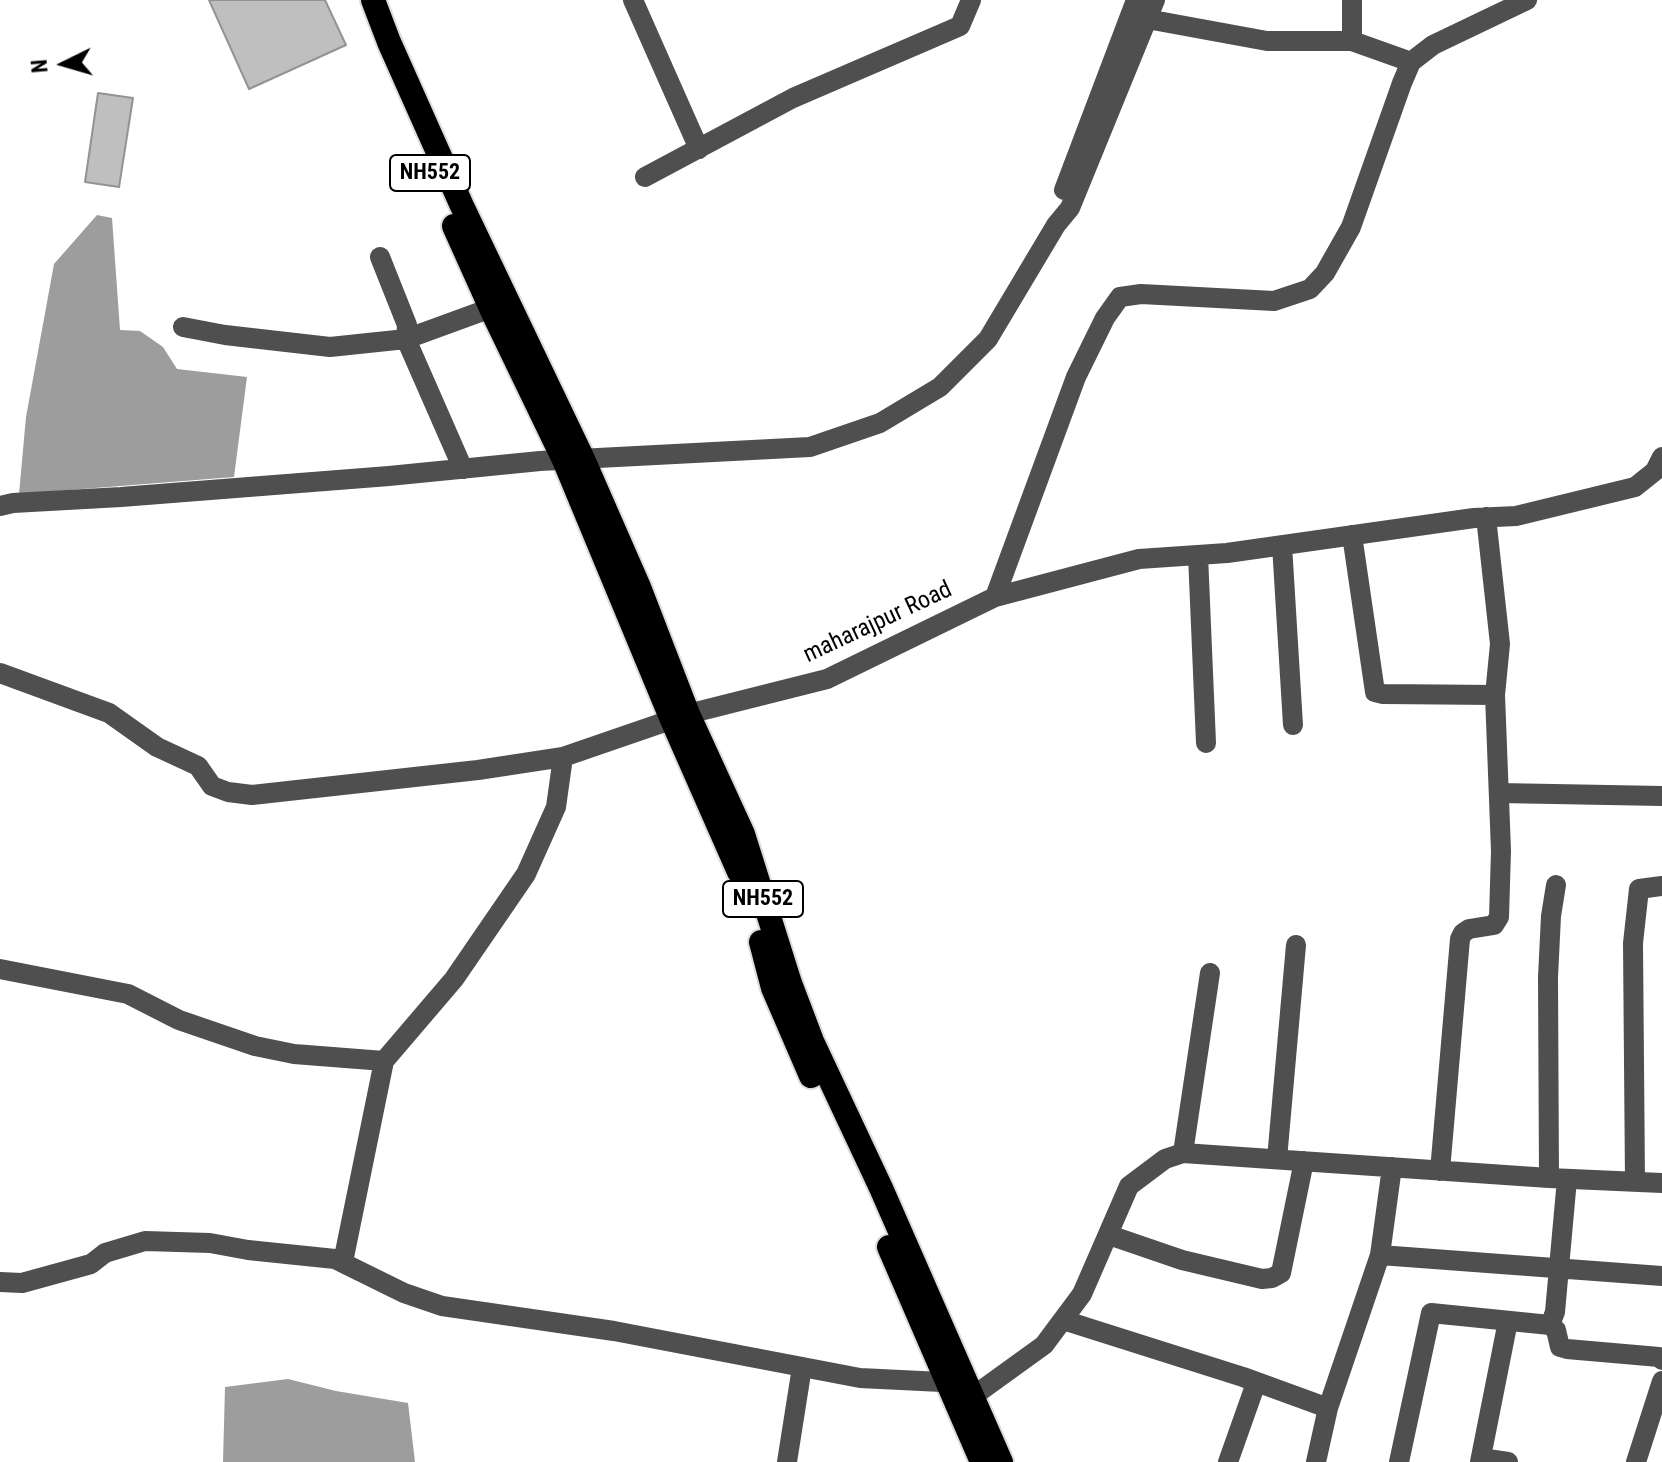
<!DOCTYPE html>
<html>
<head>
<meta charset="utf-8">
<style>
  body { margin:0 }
  #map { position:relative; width:1662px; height:1462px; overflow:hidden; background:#fff; font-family:"Roboto Condensed",sans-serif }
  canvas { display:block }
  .north { position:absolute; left:24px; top:24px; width:80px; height:80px; -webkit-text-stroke:6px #fff; paint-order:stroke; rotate:265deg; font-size:22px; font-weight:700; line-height:32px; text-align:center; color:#000 }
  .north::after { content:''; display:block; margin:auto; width:28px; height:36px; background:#000; clip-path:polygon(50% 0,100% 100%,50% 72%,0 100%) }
</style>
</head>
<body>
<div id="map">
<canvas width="1662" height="1462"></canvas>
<div class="north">N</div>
</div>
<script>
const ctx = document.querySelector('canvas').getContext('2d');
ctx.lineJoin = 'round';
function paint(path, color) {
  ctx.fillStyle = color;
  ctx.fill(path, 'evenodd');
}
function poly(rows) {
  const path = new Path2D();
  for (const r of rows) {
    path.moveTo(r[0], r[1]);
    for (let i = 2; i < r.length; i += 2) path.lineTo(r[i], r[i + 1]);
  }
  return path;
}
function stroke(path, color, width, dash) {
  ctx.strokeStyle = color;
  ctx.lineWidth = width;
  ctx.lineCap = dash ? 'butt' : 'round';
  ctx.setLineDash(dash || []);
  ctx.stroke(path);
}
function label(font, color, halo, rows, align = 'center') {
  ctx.font = font + ' "Roboto Condensed",sans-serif';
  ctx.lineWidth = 7;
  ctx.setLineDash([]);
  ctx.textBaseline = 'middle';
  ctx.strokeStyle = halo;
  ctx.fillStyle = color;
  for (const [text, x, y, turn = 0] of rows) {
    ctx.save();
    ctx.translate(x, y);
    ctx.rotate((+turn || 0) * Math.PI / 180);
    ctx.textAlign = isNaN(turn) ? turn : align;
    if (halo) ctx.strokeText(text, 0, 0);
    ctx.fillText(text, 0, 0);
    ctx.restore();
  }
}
paint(poly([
  [97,215,112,218,120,330,140,331,163,347,177,369,247,377,234,477,19,494,26,417,54,264],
  [288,1379,336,1391,408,1403,415,1462,223,1462,225,1387]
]), '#9d9d9d');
const building = poly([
  [209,0,325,0,346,45,249,89,209,0],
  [98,93,133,98,119,187,85,182,98,93]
]);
paint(building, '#bfbfbf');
stroke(building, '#939393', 2);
const highway = poly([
  [373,0,389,42,462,206,583,459,639,587,688,714,743,834,790,983,812,1041,881,1188,1001,1462],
  [454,226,494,315,564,460,672,720,739,872],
  [761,942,773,988,811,1076],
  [889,1247,982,1462]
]);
stroke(highway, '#dbdbdb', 28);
stroke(poly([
  [633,0,699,149],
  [1147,19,1267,41,1352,41,1411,62],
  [1352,41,1352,0],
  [645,177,793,98,960,26,971,0],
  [1064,190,1136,0],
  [183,327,225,335,330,347,406,339,407,325,380,257],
  [463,469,406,339,502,304],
  [0,506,13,503,121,497,389,476,540,461,810,447,880,423,940,387,988,339,1056,225,1070,208,1155,0],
  [1352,535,1375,692,1383,694,1495,695],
  [1282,545,1293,725],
  [1198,555,1206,743],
  [995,597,1076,377,1105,318,1120,297,1141,294,1274,301,1310,289,1325,273,1351,227,1402,83,1411,62,1433,45,1527,0],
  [0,673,109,713,157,747,198,766,212,786,228,792,252,795,478,770,563,757],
  [1499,793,1662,796],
  [0,969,128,994,179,1020,255,1046,294,1054,384,1061],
  [1183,1153,1210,973],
  [1277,1159,1296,945],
  [1440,1171,1460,939,1463,933,1469,929,1494,925,1499,917,1501,851,1495,695,1500,644,1486,517],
  [1549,1178,1548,977,1551,916,1556,885],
  [1635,1182,1633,943,1639,889,1662,886],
  [1109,1235,1182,1260,1262,1279,1272,1278,1281,1273,1304,1161],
  [1380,1255,1662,1276],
  [343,1262,384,1061,454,979,526,874,556,807,563,757,688,714,827,679,995,597,1139,559,1227,553,1474,518,1516,516,1635,487,1655,471,1662,457],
  [0,1282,22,1283,91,1264,105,1253,145,1241,210,1243,248,1250,335,1259,404,1293,442,1306,614,1331,860,1378,962,1383],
  [1063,1320,1243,1377,1328,1408],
  [1550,1325,1555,1312,1567,1179],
  [972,1397,1044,1345,1082,1294,1129,1186,1165,1159,1183,1153,1549,1178,1662,1183],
  [1481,1458,1508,1462],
  [787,1462,802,1367],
  [1228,1462,1256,1383],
  [1316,1462,1328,1408,1380,1255,1392,1167],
  [1399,1462,1431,1313,1550,1325,1556,1330,1560,1347,1567,1349,1659,1357,1662,1360],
  [1480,1462,1508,1321],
  [1636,1462,1662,1381]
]), '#4f4f4f', 20);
stroke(highway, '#000', 24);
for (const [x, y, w] of [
  [430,173,80],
  [763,899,80]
]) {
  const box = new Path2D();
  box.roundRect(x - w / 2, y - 18, w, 36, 6);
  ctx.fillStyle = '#fff';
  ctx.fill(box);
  stroke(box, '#000', 2);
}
label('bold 22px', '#000', null, [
  ["NH552",430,173],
  ["NH552",763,899]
]);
label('24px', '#000', '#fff', [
  ["maharajpur Road",878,623,-25]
]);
</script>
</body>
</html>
